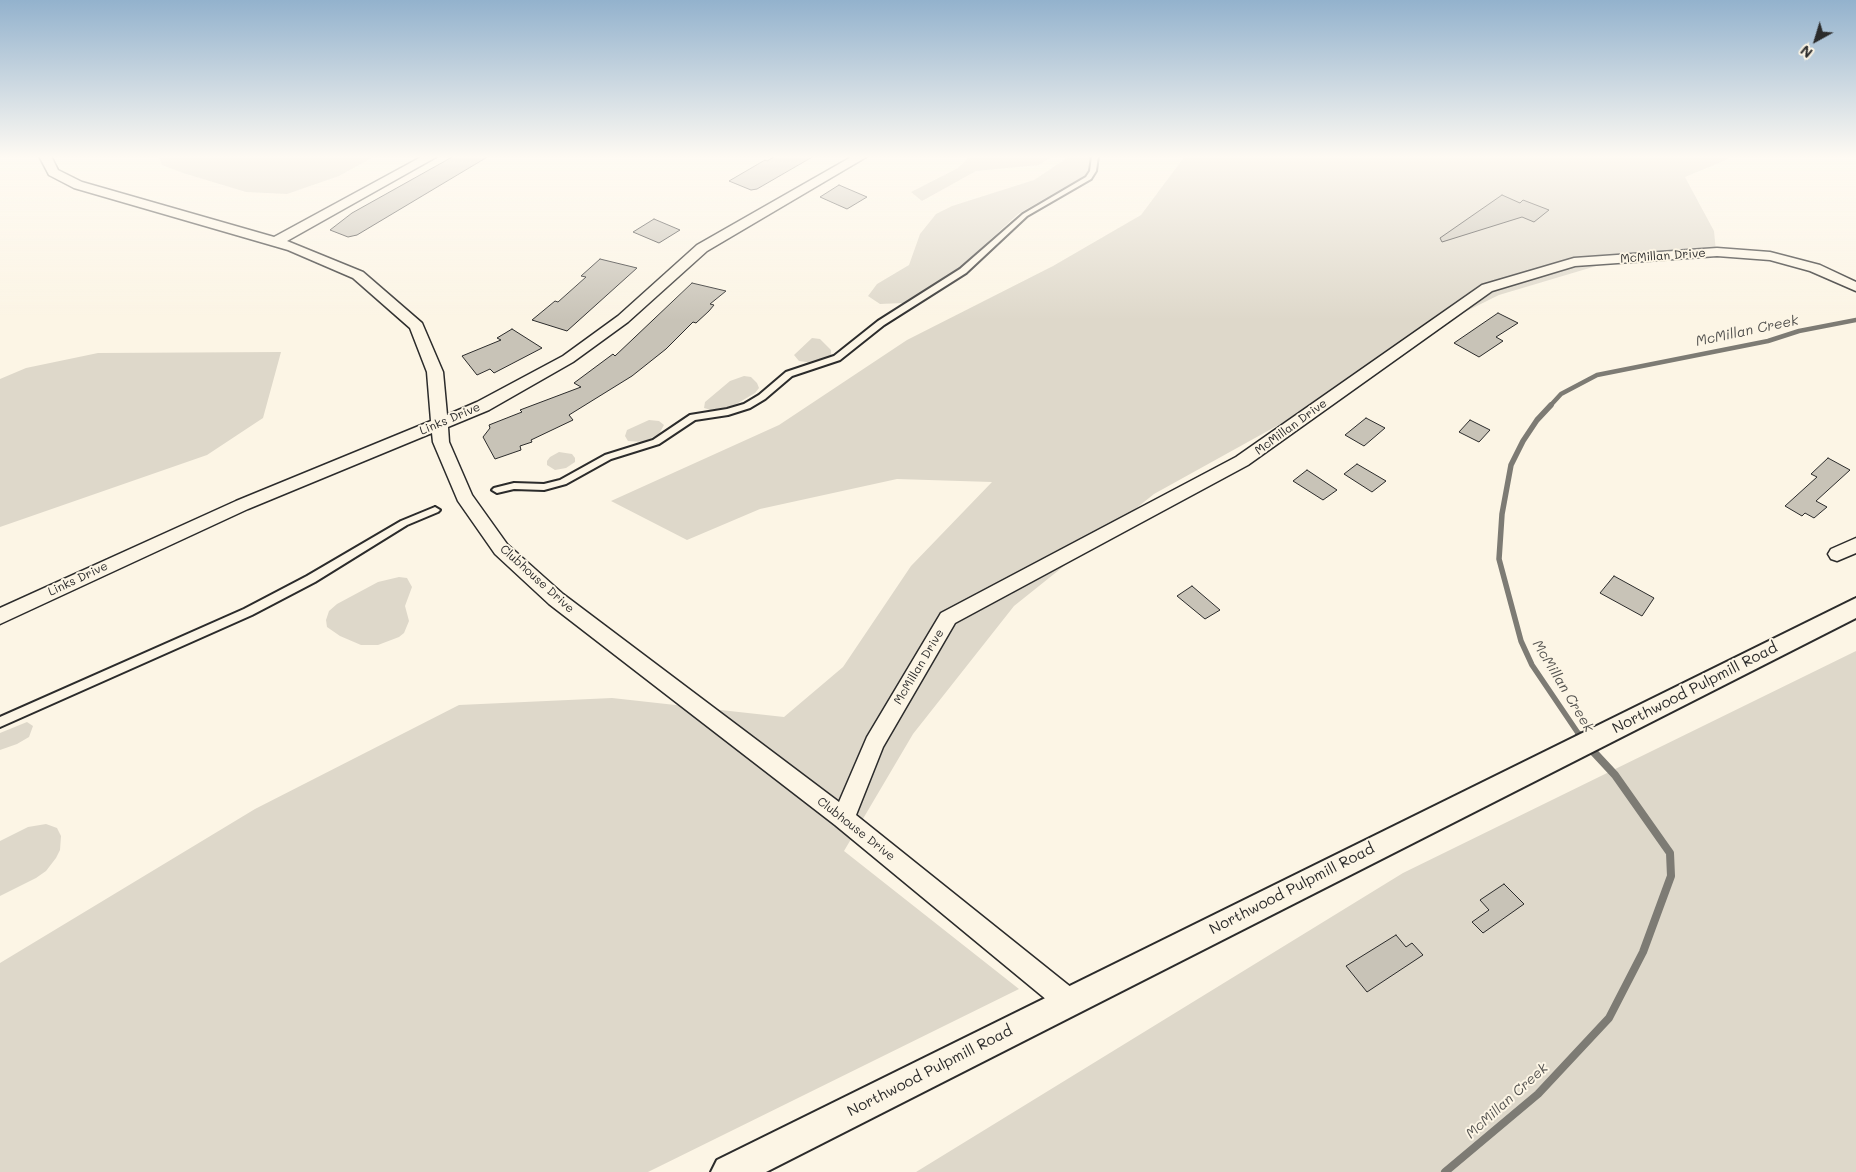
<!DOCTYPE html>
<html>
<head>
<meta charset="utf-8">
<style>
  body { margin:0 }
  #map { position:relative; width:1856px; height:1172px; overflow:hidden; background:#fcf5e5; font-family:Mali,sans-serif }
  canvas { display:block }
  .north { position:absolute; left:1791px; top:15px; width:50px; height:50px; -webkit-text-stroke:4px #fcf5e5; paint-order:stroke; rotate:219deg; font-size:14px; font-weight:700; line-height:20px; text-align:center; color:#2b2b2b }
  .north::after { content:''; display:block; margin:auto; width:18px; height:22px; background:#2b2b2b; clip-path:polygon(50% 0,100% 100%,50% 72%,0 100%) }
</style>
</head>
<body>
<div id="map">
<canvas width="1856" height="1172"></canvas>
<div class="north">N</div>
</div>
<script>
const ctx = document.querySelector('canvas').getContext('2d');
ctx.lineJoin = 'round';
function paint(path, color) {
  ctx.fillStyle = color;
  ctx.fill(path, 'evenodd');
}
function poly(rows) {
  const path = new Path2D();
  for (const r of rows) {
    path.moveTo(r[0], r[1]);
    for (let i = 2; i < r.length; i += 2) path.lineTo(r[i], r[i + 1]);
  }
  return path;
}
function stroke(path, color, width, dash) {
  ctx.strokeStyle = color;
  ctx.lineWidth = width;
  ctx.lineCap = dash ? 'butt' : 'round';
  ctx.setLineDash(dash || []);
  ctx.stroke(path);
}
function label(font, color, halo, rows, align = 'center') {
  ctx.font = font + ' Mali,sans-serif';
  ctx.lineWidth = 4;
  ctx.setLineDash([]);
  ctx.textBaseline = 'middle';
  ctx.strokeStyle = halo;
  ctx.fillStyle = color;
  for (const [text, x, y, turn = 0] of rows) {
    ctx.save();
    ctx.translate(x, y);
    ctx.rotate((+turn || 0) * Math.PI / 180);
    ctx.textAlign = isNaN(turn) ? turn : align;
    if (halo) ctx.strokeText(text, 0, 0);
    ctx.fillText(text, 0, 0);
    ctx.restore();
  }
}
paint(poly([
  [159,156,375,156,339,176,287,194,246,192,183,173,162,165],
  [970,156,1053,156,1039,165,976,171,922,201,911,192,958,168],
  [1070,156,1092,156,1091,167,1086,175,1018,214,953,274,903,303,880,304,868,296,877,284,909,265,920,234,936,214,952,206,1034,180],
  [1185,156,1730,156,1726,160,1685,177,1714,231,1716,251,1613,261,1499,295,1420,334,1311,407,1154,494,1014,606,913,734,844,851,1019,989,648,1172,0,1172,0,963,255,809,459,705,612,698,784,717,843,667,911,566,992,482,897,479,760,509,687,540,611,501,779,425,907,340,1053,266,1141,215],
  [812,338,820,339,831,350,831,355,814,363,799,361,794,355],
  [281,352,263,418,207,455,0,527,0,379,26,368,98,353],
  [744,376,751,377,757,383,759,388,755,393,733,406,711,410,704,408,705,402,730,381],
  [649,420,659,421,664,425,659,434,643,442,628,441,625,436,627,430],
  [559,452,572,454,575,458,575,462,566,468,555,470,547,465,547,461,550,457],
  [399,577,407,578,412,587,405,606,409,621,404,633,399,637,378,645,361,645,340,636,327,627,326,620,329,611,337,604,378,582],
  [1856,651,1856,1172,916,1172,1403,873],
  [27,722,33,726,29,737,17,744,0,750,0,733],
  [46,824,57,828,61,836,60,850,56,858,46,871,36,878,0,896,0,841,28,827]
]), '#ded8ca');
stroke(poly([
  [1550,406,1561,394,1597,375,1768,341,1799,331,1856,320]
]), '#7d7b74', 4.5);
stroke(poly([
  [1551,405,1537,420,1523,441,1511,465,1502,514,1499,559,1521,641,1532,665,1580,736]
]), '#7d7b74', 5.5);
stroke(poly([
  [1579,735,1582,740],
  [1445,1172,1538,1094,1609,1018,1643,952,1671,876,1670,853,1615,775,1589,747]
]), '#7d7b74', 8);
const building = poly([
  [454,156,489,156,357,235,348,237,330,230,352,213,454,156],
  [776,156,814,156,757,189,751,190,729,181,765,160,767,161,776,156],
  [839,185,867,197,847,209,820,197,839,185],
  [1502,195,1520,203,1523,200,1549,210,1534,222,1522,217,1442,242,1440,238,1502,195],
  [654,219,680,230,659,243,633,232,654,219],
  [600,259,637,268,567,331,532,320,555,301,558,302,586,277,581,276,600,259],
  [692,283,726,291,710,304,714,305,709,311,696,323,693,322,666,349,632,376,569,415,573,420,531,440,532,442,520,446,521,450,495,459,483,437,490,428,489,425,522,412,520,410,581,387,574,383,613,354,615,356,692,283],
  [1498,313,1518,323,1496,337,1503,341,1479,357,1454,343,1498,313],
  [512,329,542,348,494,373,490,369,477,375,462,356,501,340,497,338,512,329],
  [1366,418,1385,428,1364,446,1345,435,1366,418],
  [1470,420,1490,430,1479,442,1459,432,1470,420],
  [1828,458,1850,470,1816,501,1827,507,1814,518,1805,513,1802,516,1785,506,1817,477,1811,474,1828,458],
  [1357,464,1386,481,1372,492,1344,474,1357,464],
  [1307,470,1337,490,1323,500,1293,481,1307,470],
  [1614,576,1654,598,1642,616,1600,593,1614,576],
  [1192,586,1220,610,1205,619,1177,596,1192,586],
  [1504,884,1524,904,1483,933,1472,922,1489,910,1480,900,1504,884],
  [1396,935,1406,947,1412,943,1423,955,1367,992,1346,966,1396,935]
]);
paint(building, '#c8c3b7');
stroke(building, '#2b2b2b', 1);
const service = poly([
  [1092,156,1098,156,1096,171,1091,179,1027,216,966,273,884,325,840,360,792,376,765,399,750,408,728,415,695,420,659,444,611,459,566,484,544,490,514,489,497,493,492,490,494,488,514,483,544,484,560,480,605,455,653,440,690,415,727,409,744,404,759,395,786,372,834,356,878,321,960,269,1023,214,1086,177,1090,171,1092,156],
  [435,507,440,510,438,512,407,525,315,582,252,615,0,727,0,717,244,609,307,576,401,521,435,507]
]);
const minor = poly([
  [39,156,51,156,58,170,82,182,274,237,423,156,438,156,287,241,363,272,422,323,443,372,447,415,477,402,563,356,618,316,697,245,853,156,868,156,707,251,628,322,573,362,489,410,448,427,449,442,472,495,507,544,563,594,839,802,867,737,941,613,1236,457,1482,285,1574,258,1717,248,1770,252,1820,265,1856,282,1856,291,1810,271,1770,260,1717,256,1575,266,1492,291,1248,465,955,623,883,747,856,815,1077,992,1081,1001,1077,1010,1068,1014,1059,1010,835,825,549,604,495,554,458,501,433,442,432,433,248,509,0,624,0,608,236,501,431,421,427,372,410,328,353,278,288,250,74,188,49,175,39,156],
  [1856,538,1856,553,1837,561,1831,559,1828,554,1831,549,1856,538]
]);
const tertiary = poly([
  [1856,598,1856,618,766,1172,711,1172,717,1160,1856,598]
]);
stroke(service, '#2b2b2b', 4);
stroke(minor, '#2b2b2b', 3);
stroke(tertiary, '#2b2b2b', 4);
paint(service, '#fcf5e5');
paint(minor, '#fcf5e5');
paint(tertiary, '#fcf5e5');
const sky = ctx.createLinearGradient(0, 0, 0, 320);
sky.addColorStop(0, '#93b2cd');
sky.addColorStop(0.49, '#fefaf3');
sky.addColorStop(1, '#fefaf300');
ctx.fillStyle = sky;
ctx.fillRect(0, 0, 1856, 320);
label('12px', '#2b2b2b', '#fcf5e5', [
  ["McMillan Drive",1663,256,-4],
  ["Links Drive",450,419,-23],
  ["McMillan Drive",1291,427,-36],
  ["Links Drive",78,579,-25],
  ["Clubhouse Drive",537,579,42],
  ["McMillan Drive",919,667,-59],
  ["Clubhouse Drive",856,829,38]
]);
label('italic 14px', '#545350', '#fcf5e5', [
  ["McMillan Creek",1747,331,-12],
  ["McMillan Creek",1563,686,59],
  ["McMillan Creek",1507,1101,-42]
]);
label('15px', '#2b2b2b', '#fcf5e5', [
  ["Northwood Pulpmill Road",1695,688,-27],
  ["Northwood Pulpmill Road",1292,889,-27],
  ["Northwood Pulpmill Road",930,1071,-27]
]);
</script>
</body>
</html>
